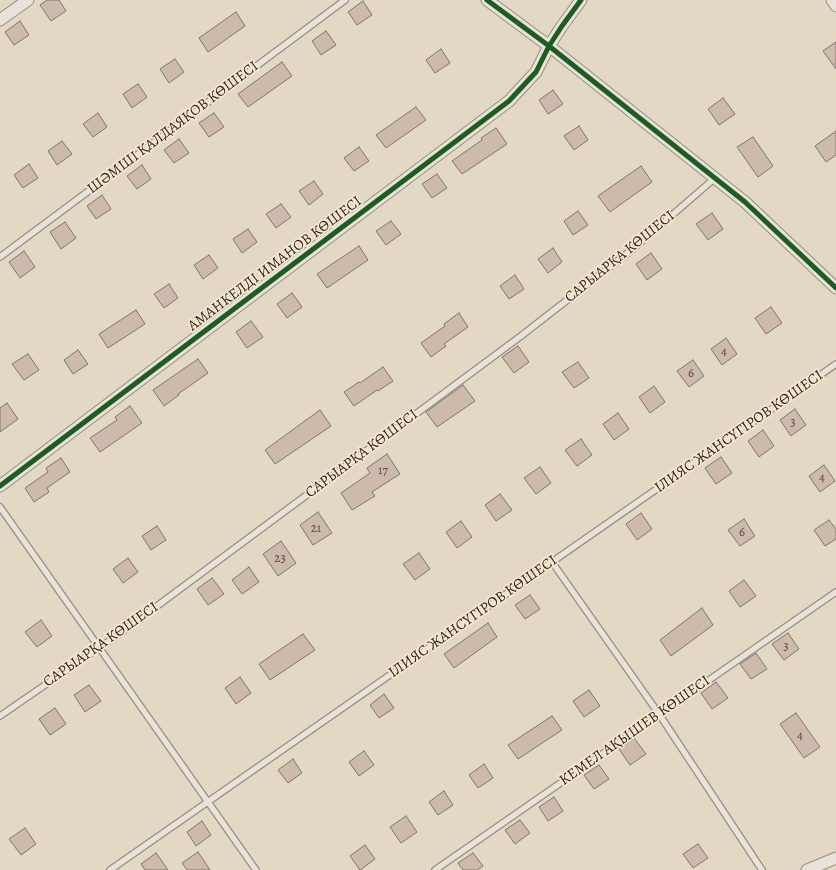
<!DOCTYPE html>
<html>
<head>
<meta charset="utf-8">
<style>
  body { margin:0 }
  canvas { display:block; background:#e2d8c3 }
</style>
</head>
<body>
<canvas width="836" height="870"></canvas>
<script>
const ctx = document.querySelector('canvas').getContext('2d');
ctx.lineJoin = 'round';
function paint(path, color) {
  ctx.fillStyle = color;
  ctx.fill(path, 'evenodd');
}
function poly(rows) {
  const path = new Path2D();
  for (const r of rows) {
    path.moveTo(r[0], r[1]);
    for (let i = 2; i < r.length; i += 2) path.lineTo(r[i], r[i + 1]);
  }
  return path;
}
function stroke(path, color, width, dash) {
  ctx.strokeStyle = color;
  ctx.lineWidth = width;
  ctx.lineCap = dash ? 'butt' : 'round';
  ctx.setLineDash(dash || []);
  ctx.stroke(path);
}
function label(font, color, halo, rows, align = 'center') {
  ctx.font = font + ' Alegreya,serif';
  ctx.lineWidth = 3.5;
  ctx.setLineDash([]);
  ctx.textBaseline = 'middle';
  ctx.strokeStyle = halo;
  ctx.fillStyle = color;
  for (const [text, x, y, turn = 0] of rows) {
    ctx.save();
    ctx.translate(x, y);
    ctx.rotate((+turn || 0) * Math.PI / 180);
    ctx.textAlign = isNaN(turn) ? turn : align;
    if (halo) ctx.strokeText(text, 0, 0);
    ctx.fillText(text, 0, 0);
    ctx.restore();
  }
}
const building = poly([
  [47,0,59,0,66,11,51,21,40,5,47,0],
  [363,1,372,15,357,25,348,12,363,1],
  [236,12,245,26,208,52,199,38,236,12],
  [20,21,29,35,14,45,5,32,20,21],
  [326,31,336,45,321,55,312,41,326,31],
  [836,42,836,69,823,51,836,42],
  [441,49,450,63,435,73,426,60,441,49],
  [175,59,184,72,169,83,160,69,175,59],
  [282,62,292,76,248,107,238,94,282,62],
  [138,84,147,97,132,108,123,94,138,84],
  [553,90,563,104,548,114,539,100,553,90],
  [723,98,735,114,719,125,708,109,723,98],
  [416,107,426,120,386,148,376,135,416,107],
  [98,113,107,127,93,137,83,124,98,113],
  [214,113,224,127,209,137,199,123,214,113],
  [579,126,588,140,574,150,564,136,579,126],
  [496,128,507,144,462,174,452,161,482,140,481,138,496,128],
  [836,131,836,155,826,162,815,146,836,131],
  [753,137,773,166,758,177,737,147,753,137],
  [179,139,189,153,174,163,164,150,179,139],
  [62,141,72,154,57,165,48,151,62,141],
  [359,147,369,161,354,171,344,158,359,147],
  [29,164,38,178,23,188,14,175,29,164],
  [142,165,151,179,137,189,127,176,142,165],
  [641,166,652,182,610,212,598,196,641,166],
  [437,174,447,188,432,198,422,184,437,174],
  [314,181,323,194,309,205,299,191,314,181],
  [102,195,111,209,96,219,87,206,102,195],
  [281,204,291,217,276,228,266,214,281,204],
  [578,211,588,225,573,235,564,221,578,211],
  [712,213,723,229,708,240,696,224,712,213],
  [391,221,401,234,386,245,376,231,391,221],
  [65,222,76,238,61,249,50,232,65,222],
  [248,229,257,242,242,253,233,239,248,229],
  [359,246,368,260,327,288,317,274,359,246],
  [553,248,562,262,548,273,538,259,553,248],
  [24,251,35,267,20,278,9,262,24,251],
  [651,253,662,269,647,280,636,264,651,253],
  [209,255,218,268,203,279,194,265,209,255],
  [515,275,524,289,509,299,500,286,515,275],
  [169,284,178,298,164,308,154,294,169,284],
  [292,293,302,307,287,318,277,304,292,293],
  [771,307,782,323,766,334,755,318,771,307],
  [136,310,145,324,108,348,99,334,136,310],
  [459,313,468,327,444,344,446,346,431,357,421,343,445,326,444,324,459,313],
  [251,321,263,337,247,348,236,332,251,321],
  [726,338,737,354,722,365,711,349,726,338],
  [518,346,529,362,514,373,502,357,518,346],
  [78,350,88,364,73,374,64,360,78,350],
  [28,354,39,370,24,380,12,364,28,354],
  [198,359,208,373,178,394,179,395,164,406,153,390,198,359],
  [693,360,704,376,689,387,677,371,693,360],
  [578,362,589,378,574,388,562,372,578,362],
  [383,367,393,381,378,391,377,390,354,406,344,392,359,382,360,383,383,367],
  [463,385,475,401,437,427,426,412,463,385],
  [654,386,665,402,650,413,639,397,654,386],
  [7,403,18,419,0,432,0,408,7,403],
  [130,406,142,423,100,452,90,438,117,420,115,417,130,406],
  [795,409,806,425,791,436,780,420,795,409],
  [320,410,331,426,275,464,265,450,320,410],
  [618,413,629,429,614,440,603,424,618,413],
  [763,430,774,446,759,457,748,441,763,430],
  [581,439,592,455,577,466,565,450,581,439],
  [387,454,400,474,372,492,375,496,352,510,341,493,370,473,367,468,387,454],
  [721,457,732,473,716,484,705,468,721,457],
  [61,458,70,472,47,488,49,492,34,502,25,488,48,472,46,468,61,458],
  [824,465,835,481,820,492,809,476,824,465],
  [540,467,551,483,536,494,524,478,540,467],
  [500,494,512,510,496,521,485,505,500,494],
  [318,512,332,533,313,545,300,525,318,512],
  [641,513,652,529,637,540,626,524,641,513],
  [744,519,755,536,740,546,728,530,744,519],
  [829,520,836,529,836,539,825,546,814,530,829,520],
  [461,521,472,537,457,548,446,532,461,521],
  [157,526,166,540,151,550,142,536,157,526],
  [281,541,296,563,278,576,263,554,281,541],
  [419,553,430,569,415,580,403,564,419,553],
  [128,558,138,572,123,583,113,569,128,558],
  [249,567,259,582,242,594,232,580,249,567],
  [212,578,224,594,208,605,197,589,212,578],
  [744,580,756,596,740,607,729,591,744,580],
  [530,595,540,609,525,619,515,605,530,595],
  [702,608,713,625,671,656,660,640,702,608],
  [41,620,52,636,37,647,25,632,41,620],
  [488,623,497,637,454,668,444,654,488,623],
  [788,633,799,649,784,660,772,644,788,633],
  [303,634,315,650,270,680,259,664,303,634],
  [756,653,767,669,751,679,740,664,756,653],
  [240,677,251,693,236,704,225,688,240,677],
  [716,682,728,698,712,709,701,693,716,682],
  [89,685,101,701,85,712,74,695,89,685],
  [589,690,600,706,584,717,573,701,589,690],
  [384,694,394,708,379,718,370,705,384,694],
  [55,708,66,724,50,735,39,719,55,708],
  [796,713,820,747,804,758,780,724,796,713],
  [552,716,562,730,518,759,508,745,552,716],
  [634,738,646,754,630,765,619,749,634,738],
  [364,751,374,765,359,776,349,762,364,751],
  [293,759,302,773,288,783,278,770,293,759],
  [484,764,493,778,478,788,469,775,484,764],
  [599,765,609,779,594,789,584,775,599,765],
  [444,791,453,805,438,815,429,802,444,791],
  [554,797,563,811,548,821,539,807,554,797],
  [406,816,417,832,401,843,390,827,406,816],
  [520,820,530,833,515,844,505,830,520,820],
  [202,821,211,835,196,846,187,832,202,821],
  [25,828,36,844,21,855,9,839,25,828],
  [698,844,708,858,693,868,683,854,698,844],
  [365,845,375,859,360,870,350,856,365,845],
  [198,852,210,870,187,870,182,863,198,852],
  [156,853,168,870,145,870,141,864,156,853],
  [473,853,483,866,477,870,463,870,458,863,473,853]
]);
paint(building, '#cdbaaa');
stroke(building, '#7d766a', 1);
const lane = poly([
  [0,257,345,0],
  [0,507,256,870],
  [552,562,659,714,762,870],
  [0,716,122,632,521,336,634,248,715,178],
  [110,870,836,364],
  [435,870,836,592]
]);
const street = poly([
  [487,0,549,46,745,202,836,288],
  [832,0,836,6],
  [0,20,28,0],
  [0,486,509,101,536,72,549,46,562,26,581,0],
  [807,870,836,858]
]);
stroke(lane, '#968e81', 8);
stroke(street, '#968e81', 13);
stroke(lane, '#e8e2d8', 5.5);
stroke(street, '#e8e2d8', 11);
stroke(poly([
  [487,0,549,46,745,202,836,288],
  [0,486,509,101,536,72,549,46,562,26,581,0]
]), '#1b5e20', 5);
label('13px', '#5a483d', null, [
  ["4",724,352],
  ["6",691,374],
  ["3",793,423],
  ["17",383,471],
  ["4",822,478],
  ["21",316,529],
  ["6",742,533],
  ["23",280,559],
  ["3",786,647],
  ["4",800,736]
]);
label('15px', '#342219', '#f5e8d0', [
  ["ШӘМШІ ҚАЛДАЯҚОВ КӨШЕСІ",173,128,-37],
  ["САРЫАРҚА КӨШЕСІ",620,257,-39],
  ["АМАНКЕЛДІ ИМАНОВ КӨШЕСІ",275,264,-37],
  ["ІЛИЯС ЖАНСҮГІРОВ КӨШЕСІ",739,432,-35],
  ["САРЫАРҚА КӨШЕСІ",362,454,-37],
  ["ІЛИЯС ЖАНСҮГІРОВ КӨШЕСІ",473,617,-35],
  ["САРЫАРҚА КӨШЕСІ",101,645,-35],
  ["КЕМЕЛ АҚЫШЕВ КӨШЕСІ",635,731,-35]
]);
</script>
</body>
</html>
